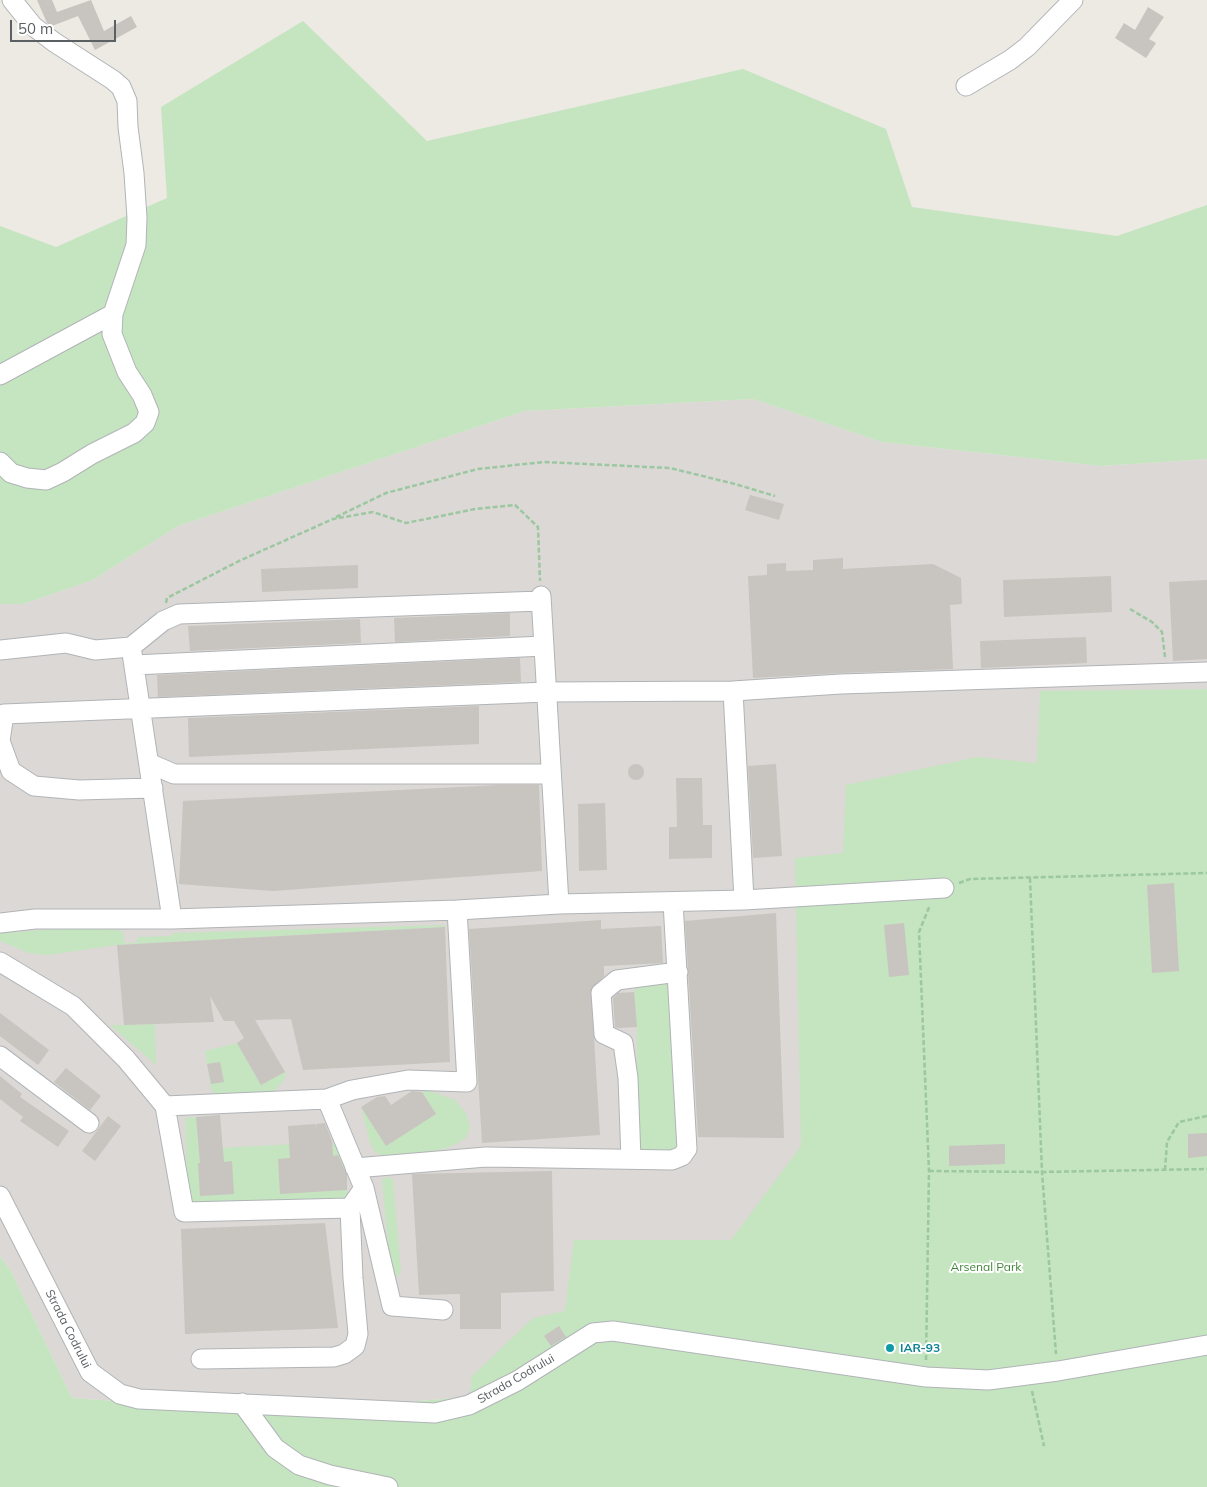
<!DOCTYPE html>
<html>
<head>
<meta charset="utf-8">
<style>
  body { margin:0 }
  #map { position:relative; width:1207px; height:1487px; overflow:hidden; background:#ede9e3; font-family:Mulish,sans-serif }
  canvas { display:block }
  .scale { position:absolute; left:10px; top:20px; width:106px; height:22px; box-sizing:border-box; border:2px solid #5b6063; border-top:0; padding-left:6px; font-size:15px; line-height:18px; white-space:nowrap; color:#5b6063; -webkit-text-stroke:4px #fff; paint-order:stroke }
</style>
</head>
<body>
<div id="map">
<canvas width="1207" height="1487"></canvas>
<div class="scale">50 m</div>
</div>
<script>
const ctx = document.querySelector('canvas').getContext('2d');
ctx.lineJoin = 'round';
function paint(path, color) {
  ctx.fillStyle = color;
  ctx.fill(path, 'evenodd');
}
function poly(rows) {
  const path = new Path2D();
  for (const r of rows) {
    if (r.length === 3) {
      path.moveTo(r[0] + r[2], r[1]);
      path.arc(r[0], r[1], r[2], 0, 2 * Math.PI);
      continue;
    }
    path.moveTo(r[0], r[1]);
    for (let i = 2; i < r.length; i += 2) path.lineTo(r[i], r[i + 1]);
  }
  return path;
}
function stroke(path, color, width, dash) {
  ctx.strokeStyle = color;
  ctx.lineWidth = width;
  ctx.lineCap = dash ? 'butt' : 'round';
  ctx.setLineDash(dash || []);
  ctx.stroke(path);
}
function label(font, color, halo, rows, align = 'center') {
  ctx.font = font + ' Mulish,sans-serif';
  ctx.lineWidth = 4;
  ctx.setLineDash([]);
  ctx.textBaseline = 'middle';
  ctx.strokeStyle = halo;
  ctx.fillStyle = color;
  for (const [text, x, y, turn = 0] of rows) {
    ctx.save();
    ctx.translate(x, y);
    ctx.rotate((+turn || 0) * Math.PI / 180);
    ctx.textAlign = isNaN(turn) ? turn : align;
    if (halo) ctx.strokeText(text, 0, 0);
    ctx.fillText(text, 0, 0);
    ctx.restore();
  }
}
paint(poly([
  [753,399,882,442,1101,466,1207,459,1207,767,830,1195,467,1397,310,1410,200,1407,72,1398,11,1271,0,1256,0,604,23,604,93,580,178,526,525,411]
]), '#dcd8d5');
paint(poly([
  [303,21,427,141,743,69,886,129,912,207,1117,236,1207,205,1207,459,1101,466,882,442,753,399,525,411,178,526,93,580,23,604,0,604,0,226,56,247,167,198,161,107],
  [1207,689,1207,1487,0,1487,0,1256,11,1271,72,1398,199,1407,310,1410,467,1397,471,1388,471,1377,533,1318,565,1311,574,1240,731,1240,801,1146,795,858,843,853,846,785,977,757,1037,763,1040,691],
  [445,925,445,927,117,945,48,955,29,953,0,941,0,933,87,927,123,931,124,943,136,943,138,937,172,936,172,933],
  [662,983,667,985,671,990,678,1147,671,1151,644,1153,637,1138,637,1027,634,992,635,989,646,985],
  [155,1024,156,1065,110,1025,124,1025],
  [237,1043,261,1085,285,1072,286,1075,283,1081,275,1090,268,1094,217,1098,211,1089,205,1051],
  [419,1087,455,1100,466,1113,470,1127,466,1138,454,1145,443,1149,401,1156,383,1156,375,1152,370,1143,361,1107,436,1114],
  [196,1117,199,1149,332,1142,345,1155,348,1200,195,1208,188,1201,185,1118],
  [387,1177,393,1179,401,1273,396,1277,391,1275,382,1180]
]), '#c5e4c0');
paint(poly([
  [37,0,52,0,57,12,91,0,104,31,131,16,137,27,95,50,78,16,52,26,47,23],
  [1148,7,1164,17,1149,39,1156,43,1146,58,1115,38,1124,23,1135,30],
  [750,495,784,504,779,520,745,510],
  [843,558,843,569,933,564,961,578,962,604,950,605,953,669,841,673,753,678,748,576,767,575,767,564,786,563,786,571,813,570,813,560],
  [358,565,358,588,262,592,261,569],
  [1111,576,1112,612,1004,617,1003,580],
  [1207,580,1207,659,1173,661,1169,582],
  [510,613,510,636,395,642,394,618],
  [360,619,361,643,190,651,188,626],
  [1086,637,1087,663,981,668,980,641],
  [520,658,521,682,158,697,157,675],
  [479,706,479,744,189,757,188,718],
  [776,764,782,856,753,858,748,766],
  [636,772,8],
  [676,778,702,778,703,825,712,825,712,858,669,859,669,827,677,827],
  [499,785,539,785,542,871,273,891,179,884,183,801],
  [605,803,607,870,579,871,578,804],
  [1174,883,1179,971,1152,973,1147,885],
  [776,913,784,1138,698,1137,685,921],
  [601,920,601,929,661,926,663,963,604,966,604,976,591,989,600,1135,482,1143,469,929],
  [904,923,909,975,889,977,884,925],
  [445,927,450,1062,303,1070,291,1019,255,1020,285,1072,261,1085,237,1043,244,1038,234,1021,224,1021,210,996,214,1022,124,1025,117,945],
  [634,992,637,1027,619,1028,615,1027,613,998,618,993],
  [0,1013,49,1050,38,1065,0,1036],
  [220,1062,224,1082,211,1084,207,1064],
  [66,1068,101,1096,90,1110,54,1082],
  [0,1076,22,1094,20,1097,69,1131,58,1147,20,1121,23,1117,0,1099],
  [412,1091,422,1092,436,1114,386,1146,361,1107,377,1097,385,1096,391,1105],
  [220,1115,224,1162,232,1161,234,1194,200,1196,198,1163,200,1163,196,1117],
  [108,1116,121,1126,95,1161,82,1151],
  [325,1123,332,1141,333,1156,338,1155,347,1175,347,1190,280,1194,278,1159,290,1158,288,1126,315,1124,317,1128,316,1124],
  [1207,1133,1207,1156,1188,1158,1188,1134],
  [1005,1144,1005,1164,949,1166,949,1146],
  [552,1171,554,1291,501,1293,501,1329,460,1329,460,1294,419,1295,412,1174],
  [325,1223,338,1328,185,1334,181,1229],
  [559,1326,566,1337,551,1346,544,1336]
]), '#c8c4bf');
const minor = poly([
  [966,86,1010,60,1027,47,1073,0],
  [0,375,113,314],
  [0,462,11,473,27,478,46,480,63,472,92,454,134,433,145,423,149,412,142,395,127,372,112,334,113,314,136,245,137,218,134,173,128,127,127,101,121,87,113,80,54,42,33,26,12,0],
  [541,596,559,904],
  [131,647,163,621,179,614,541,601],
  [0,650,66,643,95,650,131,647],
  [132,653,172,919],
  [134,665,544,646],
  [149,763,174,774,551,774],
  [153,788,79,790,34,786,11,771,0,741,4,714,547,692,733,691],
  [744,900,733,691,841,684,1207,672],
  [0,923,35,919,172,919,457,910,559,904,744,900,944,888],
  [0,962,73,1006,126,1059,165,1106,327,1099,352,1090,408,1080,467,1082,457,910],
  [0,1056,89,1123],
  [327,1099,364,1188,392,1306,443,1310],
  [165,1106,184,1212,350,1208],
  [631,1159,628,1078,623,1043,604,1034,601,993,617,980,678,972],
  [355,1168,486,1157,672,1160,682,1156,687,1149,673,902],
  [0,1196,90,1372,120,1394,139,1399,435,1413,469,1405,517,1381,593,1333,613,1331,926,1377,988,1380,1058,1371,1207,1345],
  [201,1359,334,1357,344,1354,355,1346,358,1334,353,1278,350,1208,364,1188],
  [242,1403,275,1448,299,1465,330,1475,388,1487]
]);
stroke(minor, '#b0b4b7', 21);
stroke(poly([
  [336,517,386,493,478,469,544,462,670,468,735,484,775,496],
  [166,603,167,598,239,561,333,519,373,512,406,523,475,509,515,505,538,527,540,581],
  [1130,609,1152,622,1162,632,1165,657],
  [1030,878,1042,1172,1056,1354],
  [959,883,970,879,1207,873],
  [1165,1170,1167,1142,1179,1122,1207,1116],
  [929,1171,1042,1172,1207,1169],
  [926,1360,929,1171,919,932,930,905],
  [1032,1391,1044,1446]
]), '#9bc7a1', 2.5, [5, 2.5]);
stroke(minor, '#fff', 19);
for (const [x, y, r, color] of [
  [890,1348,5,"#0f9aa8"]
]) {
  const dot = new Path2D();
  dot.arc(x, y, r, 0, 2 * Math.PI);
  ctx.fillStyle = color;
  ctx.fill(dot);
  stroke(dot, '#fff', 2);
}
label('12px', '#418439', '#fff', [
  ["Arsenal Park",986,1267]
]);
label('12px', '#5b6063', '#fff', [
  ["Strada Codrului",68,1329,63],
  ["Strada Codrului",516,1379,-30]
]);
label('bold 12px', '#0d838f', '#fff', [
  ["IAR-93",900,1348]
], 'left');
</script>
</body>
</html>
